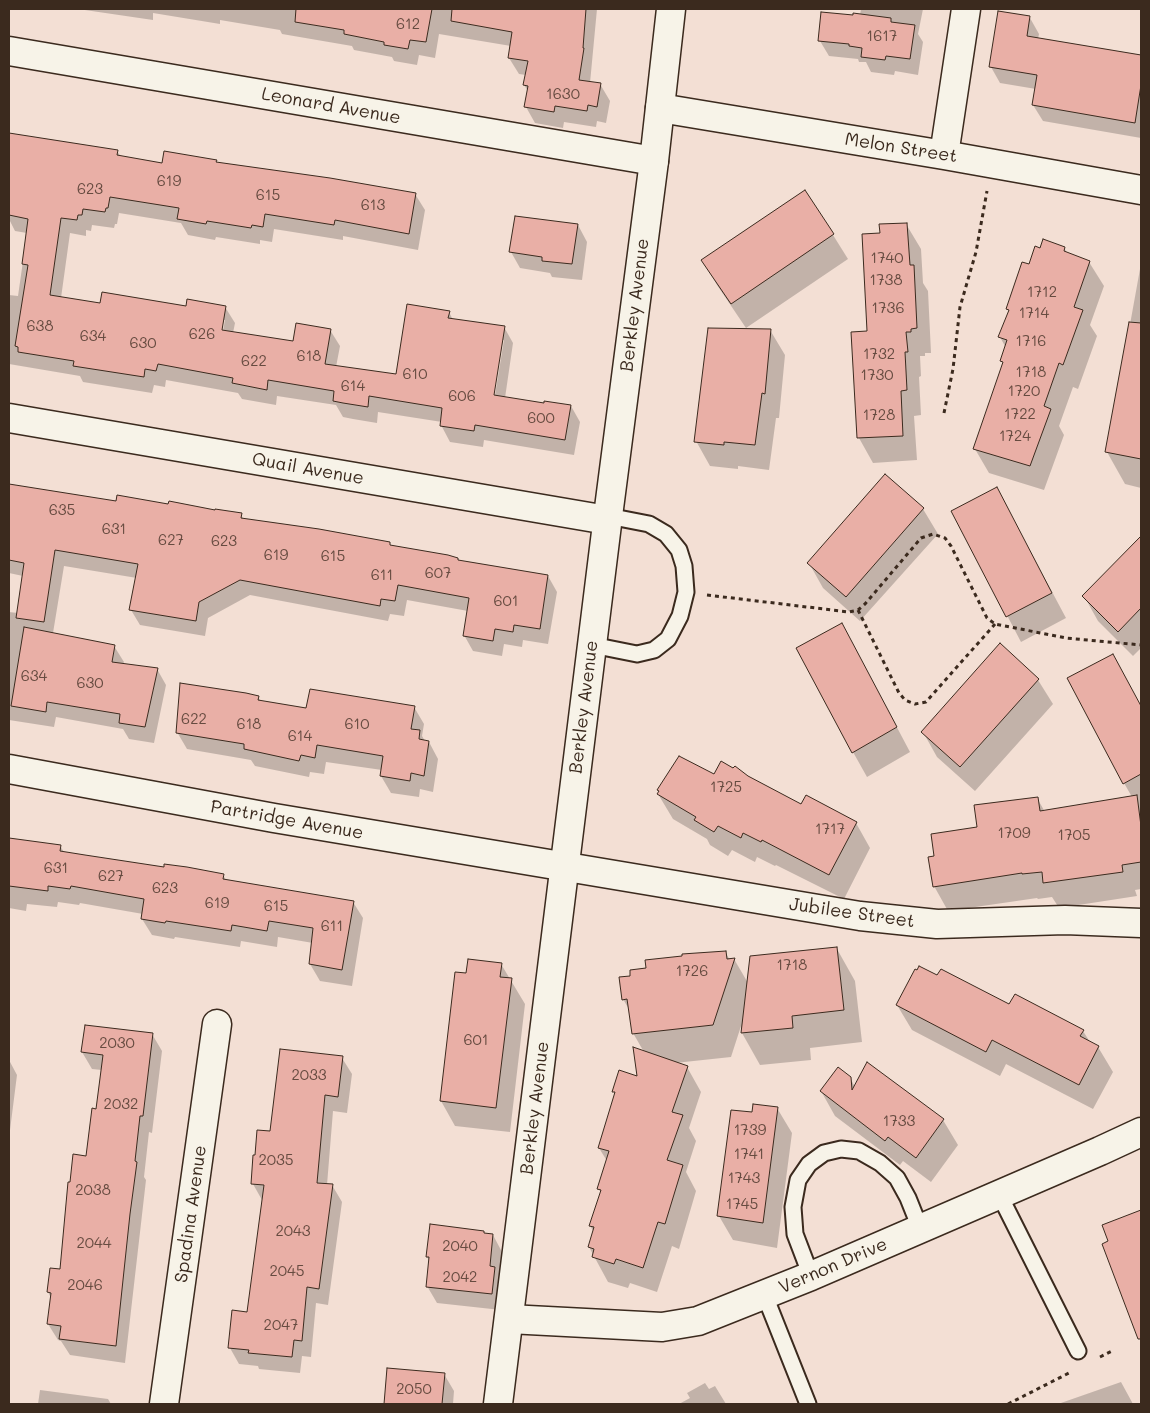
<!DOCTYPE html>
<html>
<head>
<meta charset="utf-8">
<style>
  body { margin:0 }
  #map { position:relative; width:1150px; height:1413px; overflow:hidden; background:#f3dfd4; font-family:Mali,sans-serif }
  canvas { display:block }
  .frame { position:absolute; inset:0; border:10px solid #3b2a1e; pointer-events:none }
</style>
</head>
<body>
<div id="map">
<canvas width="1150" height="1413"></canvas>
<div class="frame"></div>
</div>
<script>
const ctx = document.querySelector('canvas').getContext('2d');
ctx.lineJoin = 'round';
function paint(path, color) {
  ctx.fillStyle = color;
  ctx.fill(path, 'evenodd');
}
function poly(rows) {
  const path = new Path2D();
  for (const r of rows) {
    path.moveTo(r[0], r[1]);
    for (let i = 2; i < r.length; i += 2) path.lineTo(r[i], r[i + 1]);
  }
  return path;
}
function stroke(path, color, width, dash) {
  ctx.strokeStyle = color;
  ctx.lineWidth = width;
  ctx.lineCap = dash ? 'butt' : 'round';
  ctx.setLineDash(dash || []);
  ctx.stroke(path);
}
function label(font, color, halo, rows, align = 'center') {
  ctx.font = font + ' Mali,sans-serif';
  ctx.lineWidth = 4;
  ctx.setLineDash([]);
  ctx.textBaseline = 'middle';
  ctx.strokeStyle = halo;
  ctx.fillStyle = color;
  for (const [text, x, y, turn = 0] of rows) {
    ctx.save();
    ctx.translate(x, y);
    ctx.rotate((+turn || 0) * Math.PI / 180);
    ctx.textAlign = isNaN(turn) ? turn : align;
    if (halo) ctx.strokeText(text, 0, 0);
    ctx.fillText(text, 0, 0);
    ctx.restore();
  }
}
paint(poly([
  [78,9,597,9,590,83,600,84,610,101,606,123,597,121,596,127,564,122,563,128,535,123,526,107,528,91,524,85,526,75,519,74,509,58,511,46,439,34,435,58,419,55,417,65,394,61,392,57,354,50,352,46,282,34,280,30,220,20,220,24,153,13,153,20],
  [861,9,923,9,918,34,923,42,918,75,895,71,894,75,871,72,866,62,859,62,858,59,829,56,820,41,860,15],
  [1030,18,1039,34,1038,39,1141,56,1141,138,1043,121,1033,105,1036,89,1000,83,991,67],
  [9,134,117,151,121,157,163,164,216,161,218,164,415,194,425,210,418,250,343,236,343,240,274,229,272,242,260,240,260,244,216,237,215,240,188,235,181,223,119,213,117,224,115,224,114,228,92,225,91,231,86,230,86,236,70,233,61,298,101,305,187,308,225,307,235,323,233,333,294,343,330,330,340,346,336,367,397,376,449,312,453,320,504,327,513,343,505,398,545,405,571,406,580,422,574,455,484,440,483,447,450,442,441,425,442,422,378,412,377,423,353,419,343,417,336,405,277,396,276,405,242,399,238,393,166,380,165,387,154,385,152,393,83,382,80,376,9,364,9,295,18,296,27,233,15,231,9,219,10,186,9,186],
  [223,320,225,320,222,336,220,336],
  [501,340,504,340,494,401,492,401],
  [805,192,833,235,848,259,746,328,717,285,703,260],
  [906,224,921,249,923,283,928,291,931,353,925,353,925,356,920,356,921,376,919,377,921,415,914,416,917,460,873,463,859,438,869,332,881,234],
  [578,225,587,242,582,280,552,277,550,273,520,268,511,252],
  [1064,248,1068,254,1089,262,1104,286,1090,325,1097,336,1078,389,1073,387,1059,426,1064,435,1044,490,989,473,975,449,1004,364,1002,361,1006,348,1000,337,1010,312,1008,309,1030,266,1040,249],
  [1140,269,1141,270,1141,488,1125,484,1107,452],
  [770,330,785,355,779,418,776,418,769,470,738,466,738,469,710,466,696,441],
  [885,476,923,509,938,534,860,621,823,588,809,563],
  [9,485,117,503,169,505,241,515,244,520,389,543,391,546,458,562,548,576,557,592,548,644,523,640,522,647,504,644,502,656,473,651,464,635,468,611,407,600,404,616,390,614,388,621,250,595,208,618,205,636,140,625,131,610,137,578,64,566,53,633,114,646,124,662,123,665,157,669,166,685,154,743,129,739,123,729,56,717,54,727,9,720,9,612,18,613,23,576,9,573],
  [997,489,1066,618,1021,642,953,512],
  [1141,538,1141,648,1133,656,1098,621,1084,596],
  [856,650,910,752,867,777,853,752],
  [1112,655,1141,707,1141,889,1135,890,1137,896,1059,908,1052,897,1038,899,1037,898,948,911,934,886,935,857,979,828,1037,798,1045,812,1132,797,1124,783],
  [1038,680,1053,704,975,791,937,757,923,732],
  [258,697,261,702,307,710,414,707,424,724,422,736,425,741,429,742,438,759,433,792,420,789,419,797,391,793,381,776,382,770,326,762,324,774,310,772,309,777,255,766,251,760,187,749,177,732],
  [714,776,747,777,801,806,856,823,870,848,844,899,776,865,775,866,757,857,755,862,732,850,728,856,710,845,707,839,673,819,658,794],
  [9,840,60,846,64,852,165,869,223,875,226,880,353,902,363,918,352,986,320,981,310,964,313,943,278,937,277,947,241,941,240,947,175,937,174,939,152,935,142,919,143,914,80,903,79,905,58,902,57,907,27,904,26,911,9,908],
  [837,949,855,981,862,1042,810,1048,811,1060,760,1065,742,1033,741,1026,731,1057,675,1063,687,1067,701,1092,689,1128,696,1141,686,1172,696,1191,679,1249,672,1246,657,1292,630,1283,628,1288,608,1282,589,1247,594,1232,590,1226,601,1193,599,1189,607,1161,599,1148,615,1094,614,1091,639,1078,644,1052,633,1033,630,1011,623,999,632,977,647,969,725,952,730,960,734,959,748,983],
  [501,964,525,1004,510,1132,455,1126,441,1101,468,975],
  [897,1005,1010,1006,1083,1031,1090,1042,1098,1047,1113,1072,1093,1109,1006,1064,1000,1076,912,1030],
  [86,1026,152,1034,162,1051,152,1133,149,1132,144,1177,146,1180,125,1363,70,1355,61,1341,58,1340,48,1324,51,1298,48,1292,61,1270,97,1110,102,1070,92,1069,82,1052],
  [342,1058,352,1074,347,1113,333,1111,327,1185,332,1185,342,1202,328,1305,316,1303,311,1357,302,1356,300,1373,259,1369,258,1366,239,1364,230,1348,248,1313,262,1200,253,1184,271,1133],
  [9,1060,17,1075,9,1138],
  [850,1078,855,1087,943,1120,958,1145,931,1182,903,1161,900,1165,835,1116,821,1091],
  [777,1108,792,1133,777,1248,733,1240,719,1216,754,1114],
  [1141,1212,1141,1335,1133,1321,1104,1226],
  [483,1232,485,1235,493,1235,502,1252,499,1277,504,1285,501,1310,437,1303,427,1286,430,1262,427,1257],
  [388,1369,444,1374,454,1391,453,1404,385,1404],
  [1121,1382,1133,1404,1058,1404],
  [705,1383,709,1389,715,1386,726,1404,679,1404,690,1398,687,1393],
  [40,1390,108,1399,111,1404,38,1404]
]), '#0003');
const building = poly([
  [296,9,432,9,426,42,410,40,408,49,384,45,384,42,344,34,344,30,295,22,296,9],
  [452,9,586,9,583,48,584,48,579,80,601,83,597,107,588,105,587,111,555,106,554,112,524,107,528,86,523,85,528,61,508,58,512,32,451,21,452,9],
  [998,11,1030,16,1027,36,1141,55,1141,85,1135,123,1032,105,1037,75,989,67,998,11],
  [821,12,853,15,853,13,891,18,891,22,915,25,910,59,886,56,885,60,861,57,862,48,849,46,849,44,818,41,821,12],
  [9,133,118,150,117,155,162,163,164,151,217,160,216,162,330,178,416,193,409,234,335,220,334,225,265,214,263,227,252,225,251,228,207,221,206,224,177,219,179,208,110,197,108,208,106,208,105,212,83,209,82,215,78,215,77,220,61,218,50,295,100,303,102,292,186,306,187,299,226,306,222,330,293,341,296,323,331,329,325,364,396,374,407,304,450,311,448,318,505,326,494,395,544,403,544,401,571,405,565,440,475,425,474,431,440,426,442,408,369,396,368,407,343,403,333,401,334,391,268,380,267,390,232,383,233,378,158,364,156,371,145,369,144,377,73,366,74,361,18,352,18,347,15,346,28,265,22,264,28,219,9,215,9,133],
  [805,190,834,234,731,304,701,260,805,190],
  [515,216,578,224,572,264,542,261,542,257,509,252,515,216],
  [907,223,910,265,914,265,917,328,911,329,911,332,906,332,908,352,905,352,907,390,901,391,903,436,857,438,851,332,867,331,862,234,880,233,879,224,907,223],
  [1043,239,1065,247,1064,251,1090,261,1074,307,1083,310,1063,365,1059,363,1044,406,1051,409,1030,466,973,449,1003,362,1000,361,1007,340,998,337,1009,310,1006,309,1022,262,1029,264,1035,246,1040,248,1043,239],
  [1129,322,1141,323,1141,459,1105,452,1129,322],
  [708,328,771,329,765,394,762,393,755,445,724,442,724,445,694,442,708,328],
  [885,474,924,508,846,597,807,563,885,474],
  [9,484,116,501,117,495,168,504,169,501,215,510,215,509,242,513,241,518,319,529,390,542,390,545,448,555,458,558,458,560,548,575,540,629,514,625,513,632,495,629,493,641,463,636,469,598,398,585,395,601,381,599,380,606,240,580,199,602,196,621,129,610,138,564,55,550,44,622,16,618,24,563,9,560,9,484],
  [997,487,1052,593,1006,617,951,511,997,487],
  [1141,536,1141,608,1118,632,1082,596,1141,536],
  [842,623,897,727,852,753,796,648,842,623],
  [24,627,115,645,112,662,158,668,145,727,119,723,120,714,47,702,46,712,11,706,24,627],
  [1000,643,1039,679,960,767,921,732,1000,643],
  [1113,654,1141,706,1141,774,1123,784,1067,678,1113,654],
  [180,683,246,693,259,696,258,700,306,708,310,689,415,706,411,729,420,730,419,739,429,741,424,776,411,773,410,781,380,776,383,756,317,745,315,758,301,755,299,761,244,749,244,744,176,733,180,683],
  [679,756,714,774,721,761,733,768,735,766,748,776,801,804,806,795,857,822,829,875,762,840,761,842,743,833,741,838,718,826,714,832,694,820,696,817,657,794,659,791,657,790,679,756],
  [1137,795,1141,826,1141,862,1122,865,1123,872,1043,883,1042,872,1022,874,1022,873,933,887,928,857,934,856,931,834,977,827,974,805,1038,797,1040,811,1137,795],
  [9,838,61,845,60,851,85,855,164,867,164,864,187,867,224,874,223,879,354,901,342,970,309,964,313,928,269,921,267,931,232,925,231,931,166,921,165,923,141,919,144,899,71,886,70,889,48,886,48,891,9,886,9,838],
  [837,947,844,1010,792,1016,793,1028,741,1033,750,956,837,947],
  [726,951,727,959,735,958,713,1025,632,1034,627,999,622,1000,619,977,630,976,630,970,646,968,645,960,682,956,682,954,726,951],
  [468,959,502,963,500,977,512,978,496,1108,440,1101,455,972,466,973,468,959],
  [919,966,937,975,941,969,1009,1004,1015,994,1084,1030,1080,1036,1099,1046,1079,1085,992,1040,986,1052,896,1005,915,969,917,970,919,966],
  [85,1025,153,1033,143,1116,140,1116,135,1161,137,1162,130,1214,116,1346,59,1339,61,1326,47,1324,51,1293,47,1292,50,1268,60,1269,68,1182,70,1182,73,1154,86,1156,92,1108,96,1109,103,1055,81,1052,85,1025],
  [633,1047,688,1066,672,1112,683,1115,667,1160,683,1165,665,1224,658,1222,643,1268,616,1259,614,1264,592,1257,594,1249,588,1247,594,1227,589,1226,601,1190,597,1189,609,1151,598,1148,615,1092,612,1092,619,1070,637,1076,633,1047],
  [280,1049,343,1056,338,1097,325,1095,317,1183,333,1184,319,1289,307,1287,302,1341,294,1340,292,1357,248,1353,249,1350,228,1348,232,1310,247,1312,264,1185,251,1184,253,1155,255,1155,257,1130,270,1131,280,1049],
  [867,1062,944,1119,916,1158,888,1137,885,1141,820,1091,838,1067,851,1077,852,1090,867,1062],
  [753,1104,778,1107,763,1223,717,1216,731,1110,752,1112,753,1104],
  [1141,1210,1141,1339,1138,1339,1102,1244,1108,1241,1102,1225,1141,1210],
  [430,1224,484,1231,484,1233,493,1234,490,1266,495,1267,492,1294,426,1287,429,1257,426,1257,430,1224],
  [387,1368,445,1373,442,1404,384,1404,387,1368]
]);
paint(building, '#e9afa6');
stroke(building, '#3b2a1e', 1);
const service = poly([
  [592,645,637,654,654,650,668,639,680,616,686,592,684,566,679,550,666,534,649,524,608,516],
  [999,1194,1078,1351],
  [811,1276,795,1234,793,1207,798,1180,809,1164,824,1153,841,1149,859,1151,880,1163,897,1178,908,1198,920,1228],
  [765,1296,808,1404]
]);
const minor = poly([
  [9,51,654,161],
  [660,108,944,155,1141,190],
  [944,155,966,9],
  [9,418,607,520],
  [9,769,274,818,860,916,937,924,1065,920,1141,923],
  [509,1319,662,1327,698,1321,811,1276,1100,1151,1141,1132],
  [164,1404,217,1024]
]);
const tertiary = poly([
  [498,1404,608,516,654,161,671,9]
]);
stroke(service, '#3b2a1e', 19);
stroke(minor, '#3b2a1e', 31);
stroke(tertiary, '#3b2a1e', 31);
stroke(poly([
  [944,413,953,369,960,307,976,252,987,191],
  [707,595,849,612,858,610,865,604,921,538,933,534,945,538,951,546,987,618,995,624,1066,638,1141,645],
  [858,610,899,693,905,700,915,704,926,702,995,624],
  [1100,1357,1112,1351],
  [1008,1404,1071,1372]
]), '#3b2a1e', 3, [4, 4]);
stroke(service, '#f7f3e8', 15);
stroke(minor, '#f7f3e8', 28);
stroke(tertiary, '#f7f3e8', 28);
label('15px', '#664b40', null, [
  ["612",408,24],
  ["1617",882,36],
  ["1630",563,94],
  ["619",169,181],
  ["623",90,189],
  ["615",268,195],
  ["613",373,205],
  ["1740",887,258],
  ["1738",886,280],
  ["1712",1042,292],
  ["1736",888,308],
  ["1714",1034,313],
  ["638",40,326],
  ["626",202,334],
  ["634",93,336],
  ["1716",1031,341],
  ["630",143,343],
  ["1732",879,354],
  ["618",309,356],
  ["622",254,361],
  ["1718",1031,372],
  ["610",415,374],
  ["1730",877,375],
  ["614",353,386],
  ["1720",1024,391],
  ["606",462,396],
  ["1722",1020,414],
  ["1728",879,415],
  ["600",541,418],
  ["1724",1015,436],
  ["635",62,510],
  ["631",114,529],
  ["627",171,540],
  ["623",224,541],
  ["619",276,555],
  ["615",333,556],
  ["607",438,573],
  ["611",382,575],
  ["601",506,601],
  ["634",34,676],
  ["630",90,683],
  ["622",194,719],
  ["618",249,724],
  ["610",357,724],
  ["614",300,736],
  ["1725",726,787],
  ["1717",830,829],
  ["1709",1014,833],
  ["1705",1074,835],
  ["631",56,868],
  ["627",111,876],
  ["623",165,888],
  ["619",217,903],
  ["615",276,906],
  ["611",332,926],
  ["1718",792,965],
  ["1726",692,971],
  ["601",476,1040],
  ["2030",117,1043],
  ["2033",309,1075],
  ["2032",121,1104],
  ["1733",899,1121],
  ["1739",750,1130],
  ["1741",749,1154],
  ["2035",276,1160],
  ["1743",744,1178],
  ["2038",93,1190],
  ["1745",742,1204],
  ["2043",293,1231],
  ["2044",94,1243],
  ["2040",460,1246],
  ["2045",287,1271],
  ["2042",460,1277],
  ["2046",85,1285],
  ["2047",281,1325],
  ["2050",414,1389]
]);
label('18px', '#3b2a1e', '#f7f3e8', [
  ["Leonard Avenue",331,106,10],
  ["Melon Street",901,148,9],
  ["Berkley Avenue",635,305,-83],
  ["Quail Avenue",308,469,10],
  ["Berkley Avenue",584,707,-83],
  ["Partridge Avenue",287,820,10],
  ["Jubilee Street",852,913,8],
  ["Berkley Avenue",535,1108,-83],
  ["Spadina Avenue",191,1214,-82],
  ["Vernon Drive",833,1266,-23]
]);
</script>
</body>
</html>
